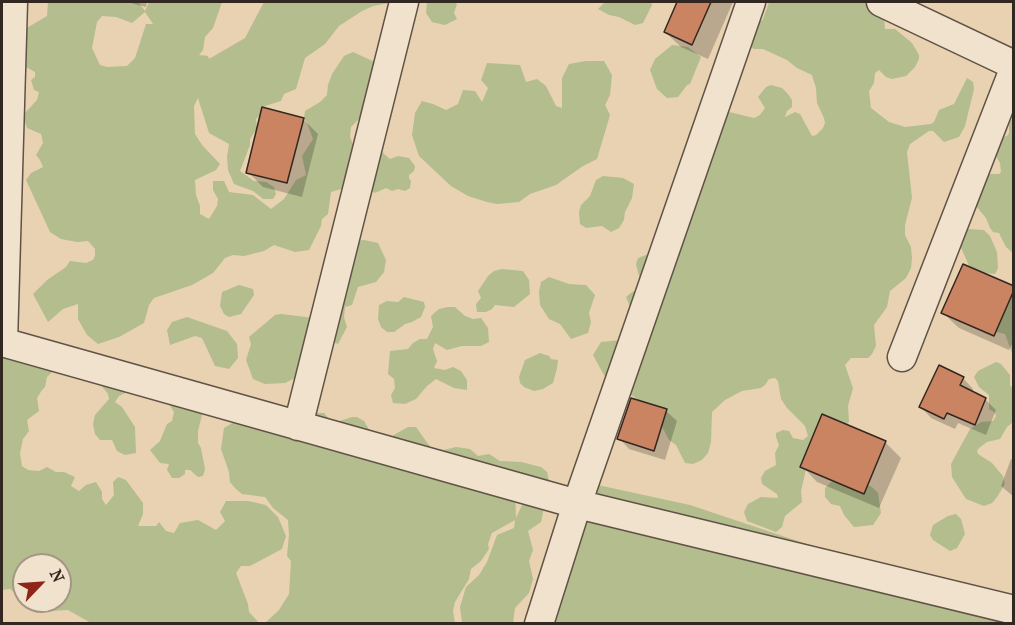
<!DOCTYPE html>
<html>
<head>
<meta charset="utf-8">
<style>
  body { margin:0 }
  #map { position:relative; width:1015px; height:625px; overflow:hidden; background:#e8d2b1; font-family:"IM FELL French Canon",serif }
  canvas { display:block }
  .frame { position:absolute; inset:0; border:3px solid #332721; pointer-events:none }
  .north { position:absolute; left:12px; top:553px; width:60px; height:60px; box-sizing:border-box; background:#f0e2cc; border:2px solid #a49788; border-radius:50%; rotate:65deg; font-size:16px; font-weight:700; line-height:24px; text-align:center; color:#332721 }
  .north::after { content:''; display:block; margin:auto; width:21px; height:27px; background:#8f2418; clip-path:polygon(50% 0,100% 100%,50% 72%,0 100%) }
</style>
</head>
<body>
<div id="map">
<canvas width="1015" height="625"></canvas>
<div class="frame"></div>
<div class="north">N</div>
</div>
<script>
const ctx = document.querySelector('canvas').getContext('2d');
ctx.lineJoin = 'round';
function paint(path, color) {
  ctx.fillStyle = color;
  ctx.fill(path, 'evenodd');
}
function poly(rows) {
  const path = new Path2D();
  for (const r of rows) {
    path.moveTo(r[0], r[1]);
    for (let i = 2; i < r.length; i += 2) path.lineTo(r[i], r[i + 1]);
  }
  return path;
}
function stroke(path, color, width, dash) {
  ctx.strokeStyle = color;
  ctx.lineWidth = width;
  ctx.lineCap = dash ? 'butt' : 'round';
  ctx.setLineDash(dash || []);
  ctx.stroke(path);
}
paint(poly([
  [48,2,138,2,145,11,149,2,222,2,213,28,205,37,203,50,199,55,208,56,209,59,245,38,264,2,395,2,373,6,362,11,339,26,325,44,305,58,296,89,284,94,281,101,262,107,261,114,256,119,257,128,250,139,250,145,240,171,254,181,266,182,274,187,276,194,273,199,263,199,253,191,234,184,228,170,227,157,229,144,209,133,198,98,194,106,195,134,202,145,220,164,216,170,195,180,196,195,200,206,200,214,209,219,217,206,218,199,213,190,213,181,224,181,229,192,253,195,271,209,284,199,296,180,306,175,302,156,313,139,307,123,304,118,305,111,320,102,327,95,328,85,332,74,344,56,353,52,379,64,371,91,364,98,361,117,351,127,350,137,354,147,382,152,390,159,398,156,409,158,415,166,414,171,409,175,409,178,411,181,410,188,405,191,398,189,392,191,386,188,375,193,368,189,345,188,331,192,328,214,322,219,321,226,309,250,295,252,274,245,264,251,244,256,233,255,225,258,213,273,192,285,154,298,149,305,144,323,119,337,98,344,87,335,78,319,78,304,63,309,48,322,33,294,47,280,66,267,70,261,86,263,93,260,95,256,95,249,88,241,77,242,61,239,50,232,26,180,31,173,43,167,40,160,36,155,43,143,41,134,27,128,25,122,24,114,37,100,39,92,34,90,31,80,35,77,35,72,24,66,25,29,47,16],
  [145,12,153,24,146,24,135,58,127,66,107,67,100,65,92,48,97,22,102,16,116,17,132,23],
  [427,2,455,2,457,4,454,13,457,19,445,25,432,22,426,13],
  [605,2,651,2,652,5,643,23,635,25,619,17,609,15,598,9],
  [769,2,842,2,853,3,869,2,884,15,885,29,895,29,912,43,919,55,919,59,915,67,906,76,892,79,886,77,879,70,875,73,874,83,869,91,871,108,889,122,905,127,931,124,934,122,939,110,954,104,967,78,973,82,974,89,965,126,959,137,944,142,933,131,929,131,910,144,907,152,912,198,905,225,905,235,911,247,912,258,911,268,906,278,890,291,887,307,874,325,876,346,872,354,868,358,851,358,845,365,853,388,848,406,849,422,807,465,801,491,802,502,785,516,782,527,776,532,747,521,744,512,748,504,761,497,778,498,777,494,762,484,761,478,765,471,776,465,775,453,779,445,776,437,776,433,783,430,789,431,793,438,803,440,808,436,805,426,787,408,781,399,778,381,775,378,769,379,765,385,761,388,742,391,725,400,712,412,711,442,708,453,702,460,693,464,685,463,676,445,669,440,660,423,640,401,605,377,593,355,601,342,621,340,631,309,626,297,632,292,645,288,639,276,636,264,638,258,659,250,725,111,754,118,760,115,765,108,758,97,766,87,771,85,782,88,788,94,792,100,792,107,787,111,785,117,795,112,800,114,812,136,816,135,823,128,825,123,824,118,817,103,816,88,812,75,797,68,787,60,763,49,754,49,750,46,759,23,763,19],
  [672,45,688,47,701,57,690,84,687,85,678,97,667,98,657,89,650,70,655,59],
  [586,61,604,61,612,75,610,95,605,105,610,115,597,159,583,166,556,185,530,194,519,202,497,204,487,202,468,196,451,186,419,156,412,135,415,113,422,101,433,104,446,110,458,104,463,90,475,91,482,102,488,88,481,80,487,63,520,65,526,82,537,79,546,86,556,106,562,108,562,78,569,64],
  [1013,117,1013,253,1006,247,999,233,993,232,990,228,986,218,976,206,987,174,999,174,1001,172,1000,163,994,153,998,138,1007,136,1009,133,1009,124],
  [603,176,623,178,634,184,632,198,625,212,624,220,619,228,611,232,602,226,586,228,580,224,579,212,581,205,590,196,596,180],
  [968,229,984,230,990,236,997,252,998,268,995,274,983,273,970,268,959,243,961,236],
  [364,240,378,243,386,260,384,272,376,282,358,287,352,305,345,307,344,317,347,327,338,344,333,342,354,241],
  [502,269,523,271,529,280,530,294,514,307,495,305,492,309,486,312,477,312,476,304,481,298,478,291,488,276,494,271],
  [549,277,569,284,586,285,595,295,589,313,591,322,588,333,571,339,560,324,549,319,540,305,539,292,541,282],
  [239,285,253,289,254,295,241,314,229,317,224,314,220,306,222,292],
  [1013,290,1013,356,1005,334,992,331],
  [404,297,424,302,425,307,421,317,412,322,405,324,394,332,387,332,381,327,378,319,379,305,387,301,398,302],
  [448,307,455,307,465,316,473,319,481,318,488,328,489,342,481,346,462,346,447,350,435,343,433,349,437,361,434,368,445,370,453,367,461,371,467,380,467,390,454,388,436,379,427,386,416,399,405,404,393,403,391,395,395,388,394,379,388,374,390,351,408,349,413,343,420,339,427,339,433,327,431,316,439,309],
  [281,314,314,318,299,376,285,383,265,384,253,379,246,360,251,344,249,337,275,315],
  [187,317,227,331,237,344,238,358,229,369,215,366,202,338,195,336,170,345,167,330,172,322],
  [2,332,52,363,52,372,47,377,45,387,42,390,37,398,39,411,27,420,29,431,23,439,20,453,22,466,28,470,39,471,47,467,56,472,64,472,75,477,71,486,79,491,86,485,96,482,102,492,102,499,106,505,114,495,113,482,118,477,126,480,143,503,143,514,138,526,156,526,159,522,166,531,174,533,180,523,198,520,216,530,225,521,220,512,226,501,248,501,266,505,278,517,286,536,282,549,250,566,241,566,236,573,248,604,249,612,259,623,91,623,68,610,50,611,28,601,60,601,60,565,24,565,24,599,10,589,2,590],
  [540,353,549,356,551,359,558,360,557,368,553,383,543,389,534,391,524,387,520,383,519,377,525,360],
  [996,362,1001,364,1010,375,1010,386,1013,387,1013,422,1007,427,1000,439,987,442,979,448,977,451,978,454,992,463,1003,476,1005,484,997,497,992,503,984,506,966,499,952,477,951,464,970,429,981,422,993,421,996,416,995,413,989,409,989,395,979,387,974,377,978,371],
  [94,376,133,389,119,396,115,402,122,407,135,427,136,453,125,455,117,451,112,440,100,440,95,434,93,424,95,415,109,399,108,394],
  [192,382,199,382,205,389,210,406,202,415,198,431,198,443,201,448,205,469,203,476,198,477,190,470,185,470,185,474,179,478,172,478,167,470,169,464,160,463,150,450,160,441,167,424,172,421,174,412,166,399],
  [289,406,312,413,324,413,330,420,337,422,352,417,357,417,364,421,370,431,392,436,408,427,416,427,431,448,444,450,456,447,470,449,478,456,489,454,500,461,521,462,541,467,547,472,550,485,515,492,516,518,522,505,531,505,537,509,544,507,541,522,528,531,533,550,529,561,533,579,529,593,515,608,513,623,462,623,460,607,466,587,479,575,487,562,497,535,514,528,515,520,492,533,488,544,489,549,481,561,471,569,469,579,455,602,453,611,455,623,265,623,279,610,289,594,291,561,287,556,289,534,288,520,273,508,265,497,242,494,235,488,230,482,229,472,221,449,224,428,246,415,283,412],
  [844,479,858,480,872,487,878,493,881,513,873,525,854,527,844,515,840,506,831,504,825,497,825,488,831,482],
  [593,484,690,505,950,592,1013,624,526,624],
  [956,514,961,519,965,534,957,548,950,551,933,540,930,535,933,525,948,516]
]), '#b3bd8e');
paint(poly([
  [127,2,147,2,146,7],
  [678,2,733,2,708,59,681,47,665,32],
  [303,119,318,134,302,197,263,187,248,172],
  [1014,287,1014,340,1009,350,959,328,943,313],
  [963,378,973,389,972,393,985,399,996,410,986,435,958,423,955,429,931,418,921,407],
  [666,411,677,421,665,460,629,449,619,438],
  [823,416,886,443,901,458,879,508,817,482,802,466],
  [1011,459,1014,460,1014,497,1001,486]
]), '#0003');
const building = poly([
  [677,2,711,2,692,45,664,32,677,2],
  [262,107,304,118,287,183,246,173,262,107],
  [963,264,1014,286,1014,290,994,336,941,313,963,264],
  [939,365,964,377,960,385,986,398,975,425,947,413,944,419,919,407,939,365],
  [631,398,667,409,654,451,617,439,631,398],
  [822,414,886,441,864,494,800,467,822,414]
]);
paint(building, '#ca8462');
stroke(building, '#332721', 1.5);
const minor = poly([
  [881,2,1014,65],
  [2,342,577,504,1014,610],
  [3,342,13,2],
  [902,357,1014,69],
  [298,426,404,2],
  [539,624,577,504,751,2]
]);
stroke(minor, '#605245', 31);
stroke(minor, '#f0e2cc', 28);
</script>
</body>
</html>
